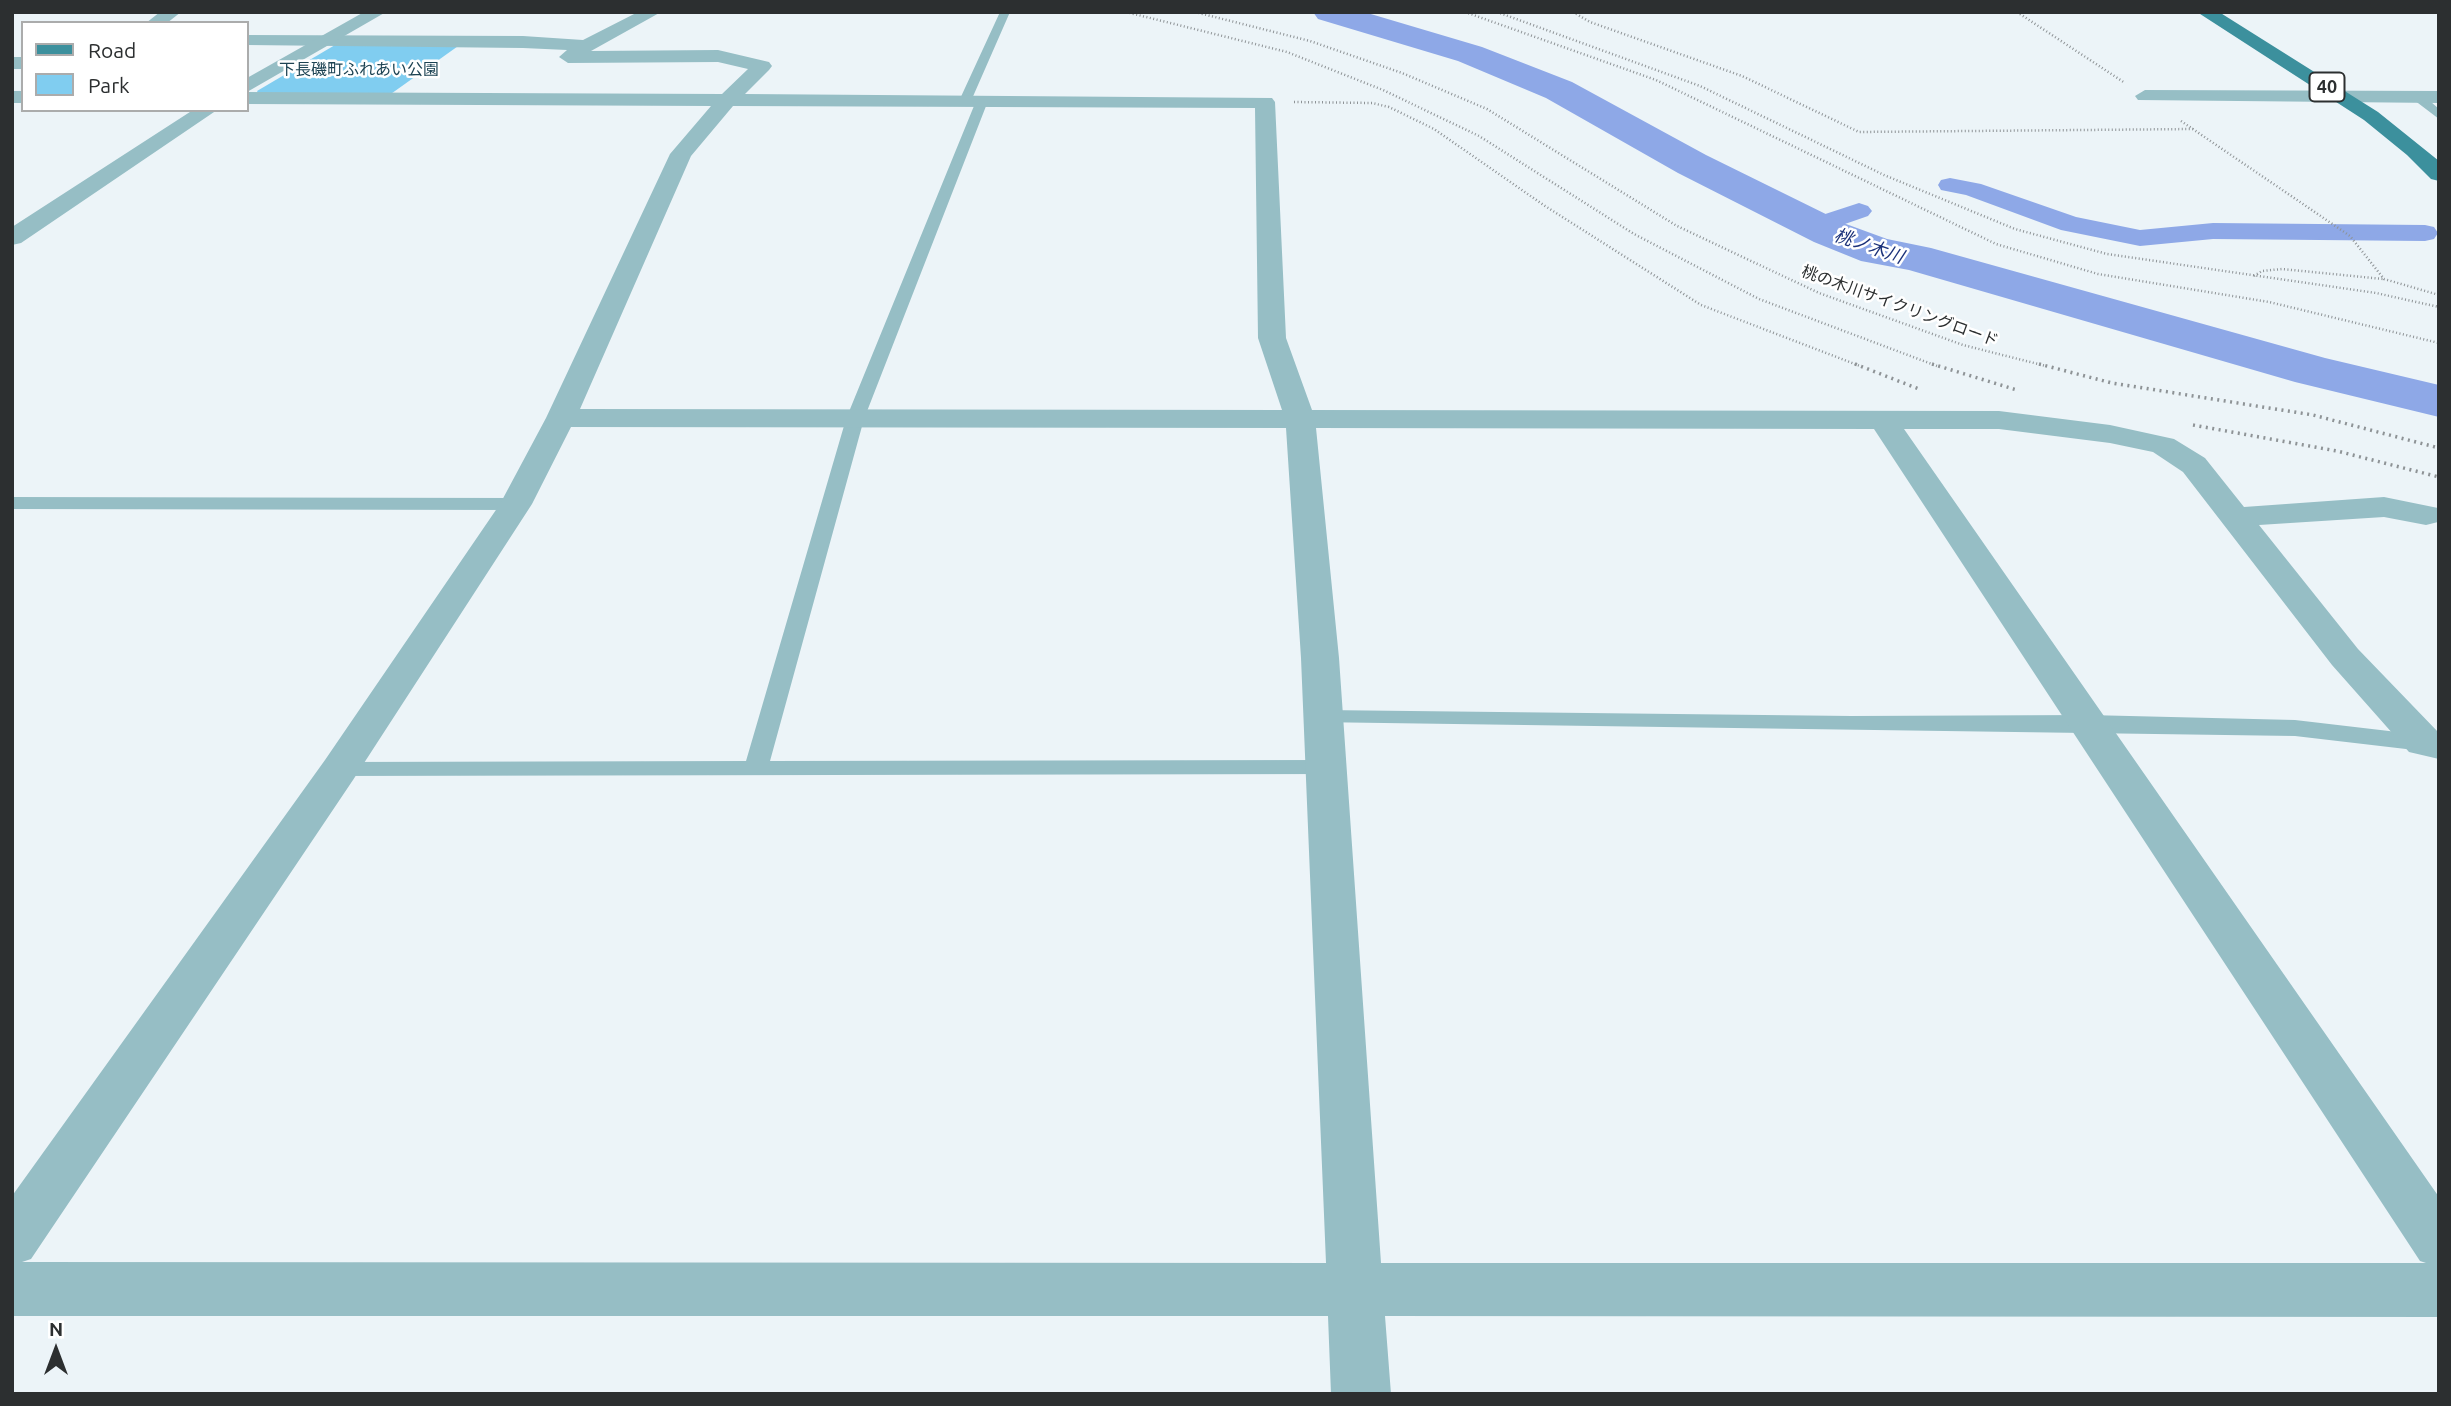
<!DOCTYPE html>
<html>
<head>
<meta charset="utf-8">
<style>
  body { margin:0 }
  #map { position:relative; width:2451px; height:1406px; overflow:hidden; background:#ecf4f8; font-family:Ubuntu,sans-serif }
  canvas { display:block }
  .frame { position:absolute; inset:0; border:14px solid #2c2f30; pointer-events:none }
  .legend { position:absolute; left:21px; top:21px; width:228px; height:91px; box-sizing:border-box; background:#fff; border:2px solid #abacac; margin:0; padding:9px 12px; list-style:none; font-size:21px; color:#2c2f30 }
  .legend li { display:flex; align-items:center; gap:14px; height:35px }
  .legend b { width:35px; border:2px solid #abacac }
  .north { position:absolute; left:21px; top:1315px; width:70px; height:70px; -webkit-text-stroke:5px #fff; paint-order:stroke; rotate:0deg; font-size:19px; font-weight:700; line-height:28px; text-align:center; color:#2c2f30 }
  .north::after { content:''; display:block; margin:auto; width:24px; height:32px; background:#2c2f30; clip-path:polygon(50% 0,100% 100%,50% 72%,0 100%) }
</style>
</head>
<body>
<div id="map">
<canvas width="2451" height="1406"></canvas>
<div class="frame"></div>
<ul class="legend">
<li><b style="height:9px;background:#3c909d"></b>Road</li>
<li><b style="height:19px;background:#80cdf0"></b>Park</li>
</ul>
<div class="north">N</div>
</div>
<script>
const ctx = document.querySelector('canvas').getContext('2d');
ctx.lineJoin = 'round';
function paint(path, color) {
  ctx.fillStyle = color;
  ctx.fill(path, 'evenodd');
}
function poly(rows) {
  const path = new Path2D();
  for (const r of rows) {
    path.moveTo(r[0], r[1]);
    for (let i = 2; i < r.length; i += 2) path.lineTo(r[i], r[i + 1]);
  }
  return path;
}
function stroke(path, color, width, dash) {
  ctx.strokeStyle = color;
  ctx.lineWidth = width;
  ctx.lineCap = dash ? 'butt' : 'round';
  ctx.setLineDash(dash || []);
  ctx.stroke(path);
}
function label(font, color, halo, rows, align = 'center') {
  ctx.font = font + ' Ubuntu,"Noto Sans JP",sans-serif';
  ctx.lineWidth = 5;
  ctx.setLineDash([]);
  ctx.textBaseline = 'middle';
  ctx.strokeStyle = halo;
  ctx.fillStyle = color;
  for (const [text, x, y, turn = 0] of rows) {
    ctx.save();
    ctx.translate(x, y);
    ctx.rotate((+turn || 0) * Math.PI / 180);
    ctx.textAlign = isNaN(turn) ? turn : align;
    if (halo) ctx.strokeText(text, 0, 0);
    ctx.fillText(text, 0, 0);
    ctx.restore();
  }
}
paint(poly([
  [461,44,388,96,259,95,257,91,335,45]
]), '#80cdf0');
paint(poly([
  [1950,178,1981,184,2076,217,2140,230,2213,223,2425,225,2434,227,2438,233,2434,239,2425,241,2213,239,2140,246,2061,230,1966,195,1941,190,1938,185,1941,180,1950,178],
  [1859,203,1868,206,1872,211,1868,216,1819,233,1810,231,1806,225,1810,219,1859,203]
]), '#8ea8e7');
paint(poly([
  [1313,12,1364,12,1482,47,1572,82,1706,155,1846,224,1887,239,1931,248,2325,358,2439,385,2439,417,2295,382,1909,270,1861,261,1814,242,1678,173,1546,98,1458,61,1318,19,1313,12]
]), '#8ea8e7');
stroke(poly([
  [1126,12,1287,52,1383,90,1479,136,1634,234,1759,299,1937,366],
  [1195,12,1310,41,1402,73,1487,109,1677,226,1819,293,1963,345,2046,366],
  [1465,12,1656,80,1996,244,2098,274,2269,302,2439,343],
  [1497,12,1700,86,1884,175,2015,229,2107,254,2376,293,2439,307],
  [1573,12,1590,22,1742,76,1859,132,2193,129],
  [2017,12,2125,83],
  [1294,102,1372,103,1389,107,1434,129,1545,206,1701,305,1860,366],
  [2181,121,2350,236,2384,279,2439,295],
  [2254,276,2262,271,2282,269,2383,279]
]), '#8e9396', 2.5, [1, 2.5]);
stroke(poly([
  [1855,364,1919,389],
  [1932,364,2017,390],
  [2039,364,2112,383,2313,415,2439,448],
  [2193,425,2337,451,2439,477]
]), '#8e9396', 3.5, [2, 4.5]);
paint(poly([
  [1000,12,1010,12,971,101,961,104,959,101,1000,12],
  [2414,94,2422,94,2439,109,2439,119,2414,100,2414,94],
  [982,97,988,101,864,419,770,761,1325,760,1333,762,1337,768,1333,774,331,776,327,770,331,764,339,762,746,761,846,419,976,101,982,97],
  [12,497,516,498,526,504,516,510,12,509,12,497],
  [1322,710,1852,716,2088,715,2295,720,2423,735,2431,737,2435,743,2431,749,2423,751,2295,736,1314,722,1310,717,1314,712,1322,710]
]), '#96bec5');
paint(poly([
  [160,12,181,12,167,23,146,23,160,12],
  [638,12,661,12,591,51,718,50,769,62,772,66,769,70,745,94,1272,98,1275,102,1286,338,1312,410,1999,411,2110,425,2174,439,2205,458,2244,507,2384,497,2438,508,2438,522,2426,525,2384,517,2259,525,2358,649,2439,733,2439,759,2409,752,2332,665,2183,472,2153,452,2110,443,1999,429,1904,429,2439,1197,2439,1317,1385,1316,1391,1394,1331,1394,1328,1316,12,1316,12,1196,325,760,500,504,546,418,670,154,711,106,247,104,247,92,722,94,748,69,718,62,568,63,559,57,567,50,523,48,247,45,247,35,523,36,583,40,638,12],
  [733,106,1255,108,1258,338,1282,410,580,409,691,156,733,106],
  [571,427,1286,428,1301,658,1326,1263,22,1262,31,1259,353,780,532,504,571,427],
  [1316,428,1874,429,2420,1261,2426,1263,1381,1263,1339,658,1316,428],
  [12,57,23,57,23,69,12,69,12,57],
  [2145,90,2439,91,2439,103,2138,100,2135,96,2145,90],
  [12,91,23,91,23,103,12,103,12,91]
]), '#96bec5');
paint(poly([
  [364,12,386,12,247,92,247,78,364,12],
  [193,110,217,110,21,243,12,245,12,227,193,110]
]), '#96bec5');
paint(poly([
  [2197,12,2219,12,2378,112,2439,161,2439,181,2431,179,2407,155,2364,120,2197,12]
]), '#3c909d');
label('16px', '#1d4353', '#fff', [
  ["下長磯町ふれあい公園",359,70]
]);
label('16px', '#2c2f30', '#fff', [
  ["桃の木川サイクリングロード",1900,306,20]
]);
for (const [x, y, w] of [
  [2327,87,35]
]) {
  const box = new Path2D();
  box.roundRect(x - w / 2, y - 14.5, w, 29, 5);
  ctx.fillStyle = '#fff';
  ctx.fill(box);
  stroke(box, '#2c2f30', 2);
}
label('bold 18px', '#2c2f30', null, [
  ["40",2327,87]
]);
label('italic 18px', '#1c327a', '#fff', [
  ["桃ノ木川",1869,246,19]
]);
</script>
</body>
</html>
